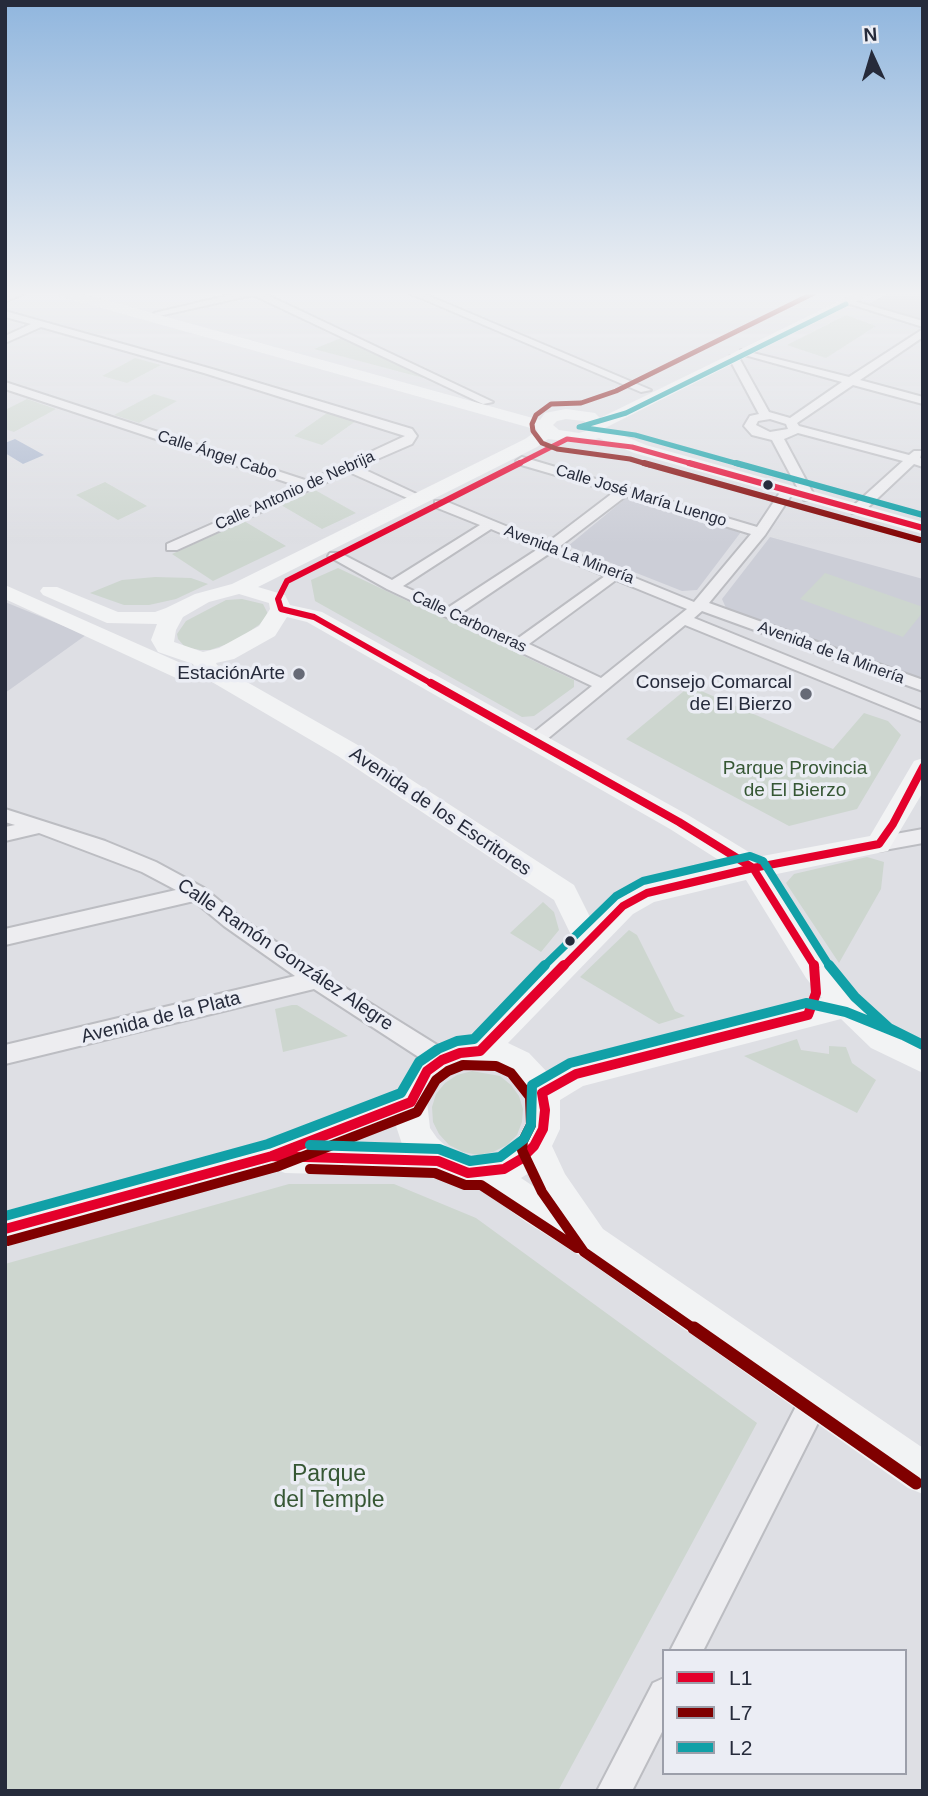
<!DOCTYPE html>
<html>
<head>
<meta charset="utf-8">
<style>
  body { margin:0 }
  #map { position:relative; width:928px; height:1796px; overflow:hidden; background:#dedfe4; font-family:Arial,sans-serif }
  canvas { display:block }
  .frame { position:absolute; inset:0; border:7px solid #262b3b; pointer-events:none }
  .legend { position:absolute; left:662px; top:1649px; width:245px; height:126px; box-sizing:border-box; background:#ebedf4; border:2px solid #9c9faa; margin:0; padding:9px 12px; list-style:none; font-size:21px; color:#262b3b }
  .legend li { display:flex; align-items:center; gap:14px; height:35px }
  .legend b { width:35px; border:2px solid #9c9faa }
  .north { position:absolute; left:837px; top:21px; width:70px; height:70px; -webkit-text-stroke:5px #ebedf4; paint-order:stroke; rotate:356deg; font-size:19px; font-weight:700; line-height:28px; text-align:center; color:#262b3b }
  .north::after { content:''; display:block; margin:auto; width:24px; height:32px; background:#262b3b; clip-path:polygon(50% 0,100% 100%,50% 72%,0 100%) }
</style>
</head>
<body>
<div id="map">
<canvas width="928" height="1796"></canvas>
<div class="frame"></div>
<ul class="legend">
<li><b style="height:9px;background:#e4002b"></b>L1</li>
<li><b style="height:9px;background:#800000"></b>L7</li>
<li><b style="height:9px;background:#11a0a7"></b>L2</li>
</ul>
<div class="north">N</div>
</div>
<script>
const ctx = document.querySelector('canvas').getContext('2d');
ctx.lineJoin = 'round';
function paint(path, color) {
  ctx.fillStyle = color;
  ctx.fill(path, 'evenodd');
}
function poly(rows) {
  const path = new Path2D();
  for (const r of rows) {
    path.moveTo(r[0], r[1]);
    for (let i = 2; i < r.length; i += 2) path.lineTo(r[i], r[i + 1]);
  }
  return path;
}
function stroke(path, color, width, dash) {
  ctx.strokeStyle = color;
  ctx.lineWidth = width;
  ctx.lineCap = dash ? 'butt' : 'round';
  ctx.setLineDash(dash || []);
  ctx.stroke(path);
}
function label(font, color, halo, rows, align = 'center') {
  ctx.font = font + ' Arial,sans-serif';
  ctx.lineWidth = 7;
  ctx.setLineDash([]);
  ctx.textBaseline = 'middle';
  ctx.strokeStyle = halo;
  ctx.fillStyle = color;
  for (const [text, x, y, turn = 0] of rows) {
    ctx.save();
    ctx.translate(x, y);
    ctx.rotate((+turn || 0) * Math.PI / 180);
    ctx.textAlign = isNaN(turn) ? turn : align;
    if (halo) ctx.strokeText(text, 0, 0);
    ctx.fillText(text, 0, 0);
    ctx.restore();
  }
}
paint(poly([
  [889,293,923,293,923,321,868,304],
  [626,498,741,532,697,590,682,591,568,546],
  [770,537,923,579,923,680,910,678,726,608,722,599],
  [5,602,86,635,5,693]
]), '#ccced7');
paint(poly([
  [846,315,876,326,826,358,787,345],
  [341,338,431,380,314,349],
  [135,358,161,365,127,383,102,376],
  [154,394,177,401,139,423,114,415],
  [27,399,56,409,14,432,5,429,5,410],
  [327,413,356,421,322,445,294,436],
  [105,482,147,506,118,520,76,495],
  [315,490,356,513,322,529,281,505],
  [244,521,286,546,213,581,172,554],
  [338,568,574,680,574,687,534,716,522,717,315,601,311,580],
  [825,573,923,607,923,612,903,637,800,599],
  [155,577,191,578,208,584,176,599,149,605,124,605,90,593,122,580],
  [242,599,263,604,268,614,260,624,236,641,210,650,200,650,185,647,178,639,177,634,186,621,226,600],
  [690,686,833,749,864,713,888,721,901,735,857,809,789,826,626,739],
  [867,857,884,862,881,889,839,963,786,883,794,874],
  [543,902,554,912,559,930,541,952,510,933],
  [629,930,637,935,675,1011,685,1016,659,1024,580,977],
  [292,1005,297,1005,348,1036,283,1052,275,1009],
  [797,1039,801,1050,829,1054,829,1046,846,1047,852,1063,876,1080,857,1113,744,1056],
  [472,1071,500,1076,511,1085,519,1096,523,1109,522,1122,517,1135,507,1145,493,1152,478,1155,463,1152,449,1145,439,1134,433,1122,432,1107,436,1094,445,1083,457,1075],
  [289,1184,394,1184,476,1218,757,1423,558,1791,5,1791,5,1264]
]), '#cdd6cf');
paint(poly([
  [15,439,44,455,23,464,5,453,5,443]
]), '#acb8cf');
const street = poly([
  [12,293,25,293,5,302,5,295,12,293],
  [238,293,263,293,493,402,483,404,253,295,159,316,154,313,238,293],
  [409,293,422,293,651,390,641,392,409,293],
  [847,299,923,321,923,327,847,303,847,299],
  [5,311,212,369,412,429,417,436,412,444,359,467,425,498,419,502,414,501,349,472,177,550,167,550,167,544,298,486,5,389,5,382,308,481,405,436,204,373,41,327,5,343,5,336,31,324,5,317,5,311],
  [923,329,923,337,860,380,923,397,923,404,853,385,797,423,799,426,909,455,914,451,922,451,920,458,923,459,923,467,914,464,862,513,852,513,852,507,903,461,798,433,784,439,815,497,814,500,804,500,772,440,752,435,744,426,750,416,759,414,729,358,730,356,738,356,769,412,790,418,842,382,741,354,741,350,849,377,923,329],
  [770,419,786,424,788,429,770,432,756,425,758,421,770,419],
  [522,457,757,527,783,488,793,488,794,491,765,535,709,603,923,680,923,691,702,611,694,618,923,711,923,722,685,625,540,745,528,745,526,741,528,737,592,686,387,589,328,556,330,553,340,553,392,580,480,525,435,507,435,501,445,501,547,543,614,492,518,464,516,461,522,457],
  [626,496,751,534,694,602,559,547,626,496],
  [491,529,538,549,449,607,403,586,491,529],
  [550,553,605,576,517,639,461,613,550,553],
  [616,580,687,609,601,678,529,644,616,580],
  [5,809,105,841,156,862,204,888,238,916,323,974,450,1053,453,1060,450,1067,442,1070,434,1067,314,989,5,1064,5,1045,295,976,224,926,194,901,5,945,5,929,176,890,142,872,39,833,5,841,5,827,15,825,5,822,5,809],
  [923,829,923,843,879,851,872,849,870,844,872,839,879,837,923,829],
  [816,1383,826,1387,830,1397,826,1407,703,1651,670,1651,806,1387,816,1383],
  [664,1678,664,1728,632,1791,597,1791,653,1683,664,1678]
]);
stroke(street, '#bcbdc2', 4);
paint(street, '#ededf0');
paint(poly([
  [57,293,79,293,540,420,545,413,566,409,595,413,600,418,856,293,873,293,605,428,646,445,923,522,923,534,634,453,599,438,580,443,548,439,537,447,258,587,285,595,290,605,322,612,688,815,757,857,870,836,914,761,923,758,923,792,888,851,772,875,826,960,857,996,893,1028,923,1043,923,1073,871,1048,841,1019,583,1086,560,1100,560,1129,552,1146,565,1174,603,1229,923,1448,923,1494,908,1488,588,1261,526,1222,480,1189,468,1189,438,1177,285,1173,277,1170,5,1247,5,1211,272,1140,399,1092,416,1061,431,1050,460,1039,472,1038,572,937,554,900,338,756,200,675,193,664,158,652,151,640,157,624,107,623,43,595,40,591,43,587,57,587,118,612,155,612,166,608,195,594,232,584,525,439,538,430,59,296,57,293],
  [566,419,584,421,589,426,586,431,579,433,559,430,553,425,557,421,566,419],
  [239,594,269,603,270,609,259,626,219,648,203,652,174,642,176,630,183,617,209,602,239,594],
  [287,617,307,622,670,829,725,864,637,885,613,898,591,919,574,885,356,744,217,665,216,663,234,659,275,636,287,617],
  [746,880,806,978,822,998,576,1060,548,1073,529,1053,508,1043,633,914,654,902,746,880],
  [480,1065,495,1067,507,1073,521,1086,526,1096,529,1110,527,1126,509,1148,498,1154,468,1157,450,1150,437,1138,430,1128,427,1102,438,1081,453,1070,480,1065],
  [395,1123,402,1144,347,1143,395,1123],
  [529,1173,536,1188,521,1178,529,1173],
  [5,585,192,668,195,673,192,678,184,680,176,678,5,599,5,585]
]), '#f2f3f4');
stroke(poly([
  [516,465,567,439,632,447,696,465]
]), '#e4002b', 5);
stroke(poly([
  [689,463,923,528],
  [434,685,314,617,281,609,278,599,287,581,520,463]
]), '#e4002b', 6);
stroke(poly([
  [431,683,679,822,753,868,815,967],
  [563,967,623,906,647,893,753,868,879,844,893,824,923,767]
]), '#e4002b', 8);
stroke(poly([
  [272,1156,438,1161,468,1173,504,1169,521,1159,534,1146,543,1129,545,1110,542,1093,576,1074,808,1015,816,993,814,965],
  [5,1229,272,1156,411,1102,427,1071,442,1060,460,1053,480,1051,564,965]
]), '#e4002b', 10);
stroke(poly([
  [650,465,630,459,557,449,542,443,533,431,532,424,536,415,551,404,581,403,616,391,814,293]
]), '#800000', 5);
stroke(poly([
  [644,463,920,540]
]), '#800000', 6);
stroke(poly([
  [310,1169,435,1173,465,1185,481,1185,577,1248],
  [8,1241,276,1167,417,1112,436,1080,448,1071,463,1065,496,1066,511,1073,530,1097,531,1125,523,1141,522,1150,542,1192,584,1252,696,1330]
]), '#800000', 10);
stroke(poly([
  [694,1328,916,1483]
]), '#800000', 13);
stroke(poly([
  [742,465,635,435,579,427,626,413,846,304]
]), '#11a0a7', 5);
stroke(poly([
  [736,463,923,515]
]), '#11a0a7', 6);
stroke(poly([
  [543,967,616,896,643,881,750,856,763,861,830,967]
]), '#11a0a7', 8);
stroke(poly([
  [829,965,855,997,889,1028,923,1045],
  [310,1145,439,1149,470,1161,500,1157,524,1139,531,1125,532,1085,570,1063,806,1003,846,1012,903,1035],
  [5,1216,268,1144,401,1093,419,1062,438,1049,457,1041,474,1039,545,965]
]), '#11a0a7', 10);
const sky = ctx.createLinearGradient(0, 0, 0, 544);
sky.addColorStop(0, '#90b6de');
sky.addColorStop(0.54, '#f0f1f3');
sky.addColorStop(1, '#f0f1f300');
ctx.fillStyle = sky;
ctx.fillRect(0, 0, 928, 544);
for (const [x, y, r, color] of [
  [768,485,6,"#262b3b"],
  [299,674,7,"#666a76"],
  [806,694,7,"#666a76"],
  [570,941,6,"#262b3b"]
]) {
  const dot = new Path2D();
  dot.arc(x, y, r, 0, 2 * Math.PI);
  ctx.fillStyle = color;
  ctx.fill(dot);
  stroke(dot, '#ebedf4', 2.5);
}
label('16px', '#262b3b', '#ebedf4', [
  ["Calle Ángel Cabo",217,455,18],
  ["Calle Antonio de Nebrija",295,491,-24],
  ["Calle José María Luengo",641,496,17],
  ["Avenida La Minería",569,555,21],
  ["Calle Carboneras",469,622,25],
  ["Avenida de la Minería",831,653,20]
]);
label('19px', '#262b3b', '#ebedf4', [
  ["EstaciónArte",285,674],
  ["Consejo Comarcal",792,683],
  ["de El Bierzo",792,705]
], 'right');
label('19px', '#365734', '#ebedf4', [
  ["Parque Provincia",795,769],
  ["de El Bierzo",795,791]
]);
label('19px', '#262b3b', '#ebedf4', [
  ["Avenida de los Escritores",440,812,34],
  ["Calle Ramón González Alegre",285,955,34],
  ["Avenida de la Plata",161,1018,-14]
]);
label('23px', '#365734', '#ebedf4', [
  ["Parque",329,1475],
  ["del Temple",329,1501]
]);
</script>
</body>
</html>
